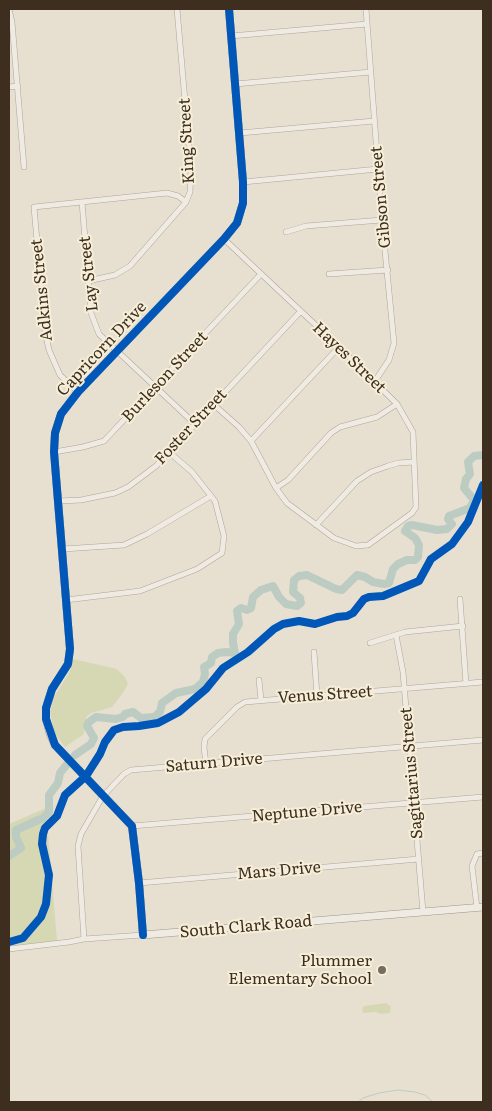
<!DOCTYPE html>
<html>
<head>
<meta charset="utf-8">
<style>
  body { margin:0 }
  #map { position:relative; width:492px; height:1111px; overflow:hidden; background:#e7e0d1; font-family:Literata,serif }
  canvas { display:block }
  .frame { position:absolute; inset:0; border:10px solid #3d2e20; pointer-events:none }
</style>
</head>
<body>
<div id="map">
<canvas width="492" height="1111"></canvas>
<div class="frame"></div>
</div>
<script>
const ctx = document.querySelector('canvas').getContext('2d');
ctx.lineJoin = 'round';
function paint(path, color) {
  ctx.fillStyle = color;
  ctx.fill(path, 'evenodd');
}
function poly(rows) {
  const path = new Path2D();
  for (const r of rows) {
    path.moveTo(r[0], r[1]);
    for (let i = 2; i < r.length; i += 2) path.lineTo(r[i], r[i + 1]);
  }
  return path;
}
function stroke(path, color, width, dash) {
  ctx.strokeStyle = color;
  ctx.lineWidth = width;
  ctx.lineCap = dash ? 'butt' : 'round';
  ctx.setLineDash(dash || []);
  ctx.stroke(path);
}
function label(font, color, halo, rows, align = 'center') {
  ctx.font = font + ' Literata,serif';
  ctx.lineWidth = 4;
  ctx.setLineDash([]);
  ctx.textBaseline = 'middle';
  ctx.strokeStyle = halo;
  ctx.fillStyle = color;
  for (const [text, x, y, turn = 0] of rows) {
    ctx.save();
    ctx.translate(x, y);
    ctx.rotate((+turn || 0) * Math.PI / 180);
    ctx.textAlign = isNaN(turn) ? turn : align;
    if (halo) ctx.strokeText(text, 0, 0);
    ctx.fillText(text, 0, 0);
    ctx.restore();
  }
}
paint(poly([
  [73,659,117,669,125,677,128,684,123,693,112,707,91,713,86,717,84,734,65,747,54,732,50,712,54,697,69,673],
  [46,808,57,941,9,946,9,824],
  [386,1003,391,1007,390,1013,381,1014,376,1012,363,1013,362,1009,364,1006]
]), '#d6d7b3');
stroke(poly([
  [358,1102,363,1098,379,1093,398,1090,415,1092,425,1095,433,1102]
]), '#bcccc2', 1);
stroke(poly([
  [75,755,91,744,94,738,87,726,89,722,96,717,116,719,123,717,125,714,133,712,141,718,154,717,160,712,162,703,176,693,195,689,203,682,205,674,204,667,211,663,212,657,218,653,226,652,235,653,233,643,233,634,239,624,237,611,241,608,247,610,251,608,253,597,261,590,273,586,279,597,286,604,297,606,301,603,300,598,293,592,294,580,299,576,307,575,336,589,342,590,357,575,365,577,373,582,384,584,389,583,393,569,398,564,407,560,415,560,418,557,419,545,415,538,405,531,408,526,412,525,437,530,447,529,452,524,448,519,449,516,470,508,474,500,464,488,466,479,470,474,468,462,474,456,483,455],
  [9,856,21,848,16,837,16,830,43,818,49,812,49,795,58,783,60,773,68,763]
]), '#bcccc2', 8);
const street = poly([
  [9,9,12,22,24,167],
  [366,9,382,220,394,343,389,360,375,381],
  [231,36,367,24],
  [235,84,371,72],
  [9,87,18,86],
  [240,133,374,121],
  [243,182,378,169],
  [82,202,91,313,99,334,195,424],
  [286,232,306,226,382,220],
  [329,274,388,270],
  [88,281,115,275,130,266,186,202,190,192,191,170,177,9],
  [78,392,60,375,49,350,45,332,34,207,167,193,178,196,186,202],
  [213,404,239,427,251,441,276,488,287,503,334,538,356,546,368,545,412,513,416,507,413,432,397,404,339,347,224,239],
  [251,441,339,347],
  [54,452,83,447,104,441,261,274],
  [276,488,288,480,331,433,340,427,377,417,397,404],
  [59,501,81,500,115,493,128,487,156,466,300,312],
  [316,525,357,481,371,472,388,466,398,463,414,462],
  [63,549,124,545,147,534,211,496],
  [460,599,466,684],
  [66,600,140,591,197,569,222,553,224,536,215,501,192,472,169,452],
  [396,635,403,672,423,912],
  [370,643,405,632,463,626],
  [314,652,317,696],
  [259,680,261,700],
  [206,764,204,747,205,739,237,707,245,702,483,682],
  [132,826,483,797],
  [139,883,419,859],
  [477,908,472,866,477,854,483,853],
  [84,939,78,846,81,834,103,796,124,774,131,770,483,740],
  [9,949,69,942,84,939,143,935]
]);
const secondary = poly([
  [229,9,243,182,243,203,237,223,224,239,78,392,61,414,55,433,54,452,70,649,68,664,52,689,46,708,46,719,50,734,55,745,132,826,139,883,143,935,483,907]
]);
stroke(street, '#ada599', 6);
stroke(secondary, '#9c958a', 8);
stroke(street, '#efebe3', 5);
stroke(secondary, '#efebe3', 7);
stroke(poly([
  [143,935,139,883,132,826,55,745,46,719,46,708,52,689,68,664,70,649,54,452,55,433,61,414,78,392,224,239,237,223,243,203,243,182,229,9],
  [9,942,23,938,41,917,46,904,49,875,42,844,43,834,45,828,57,816,65,795,86,776,100,754,105,742,114,730,123,727,139,726,158,723,179,712,206,689,223,668,248,652,274,629,283,624,299,621,315,624,337,617,347,616,353,613,364,599,369,597,383,596,419,581,431,559,452,544,468,522,483,485]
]), '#0057b8', 8);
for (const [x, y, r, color] of [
  [382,970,5,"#786c5e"]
]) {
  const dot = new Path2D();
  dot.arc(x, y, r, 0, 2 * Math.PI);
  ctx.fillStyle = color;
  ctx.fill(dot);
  stroke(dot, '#f7eed8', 2);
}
label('16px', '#3d2e20', '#f7eed8', [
  ["King Street",187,141,-93],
  ["Gibson Street",381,197,-95],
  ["Lay Street",89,274,-96],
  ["Adkins Street",42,290,-96],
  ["Capricorn Drive",102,349,-47],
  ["Hayes Street",349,358,44],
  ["Burleson Street",165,377,-47],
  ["Foster Street",191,427,-47],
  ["Venus Street",325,695,-4],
  ["Saturn Drive",214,763,-5],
  ["Sagittarius Street",412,773,-95],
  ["Neptune Drive",307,812,-5],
  ["Mars Drive",279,871,-5],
  ["South Clark Road",246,927,-5]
]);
label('16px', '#3d2e20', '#f7eed8', [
  ["Plummer",372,961],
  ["Elementary School",372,979]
], 'right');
</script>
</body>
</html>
